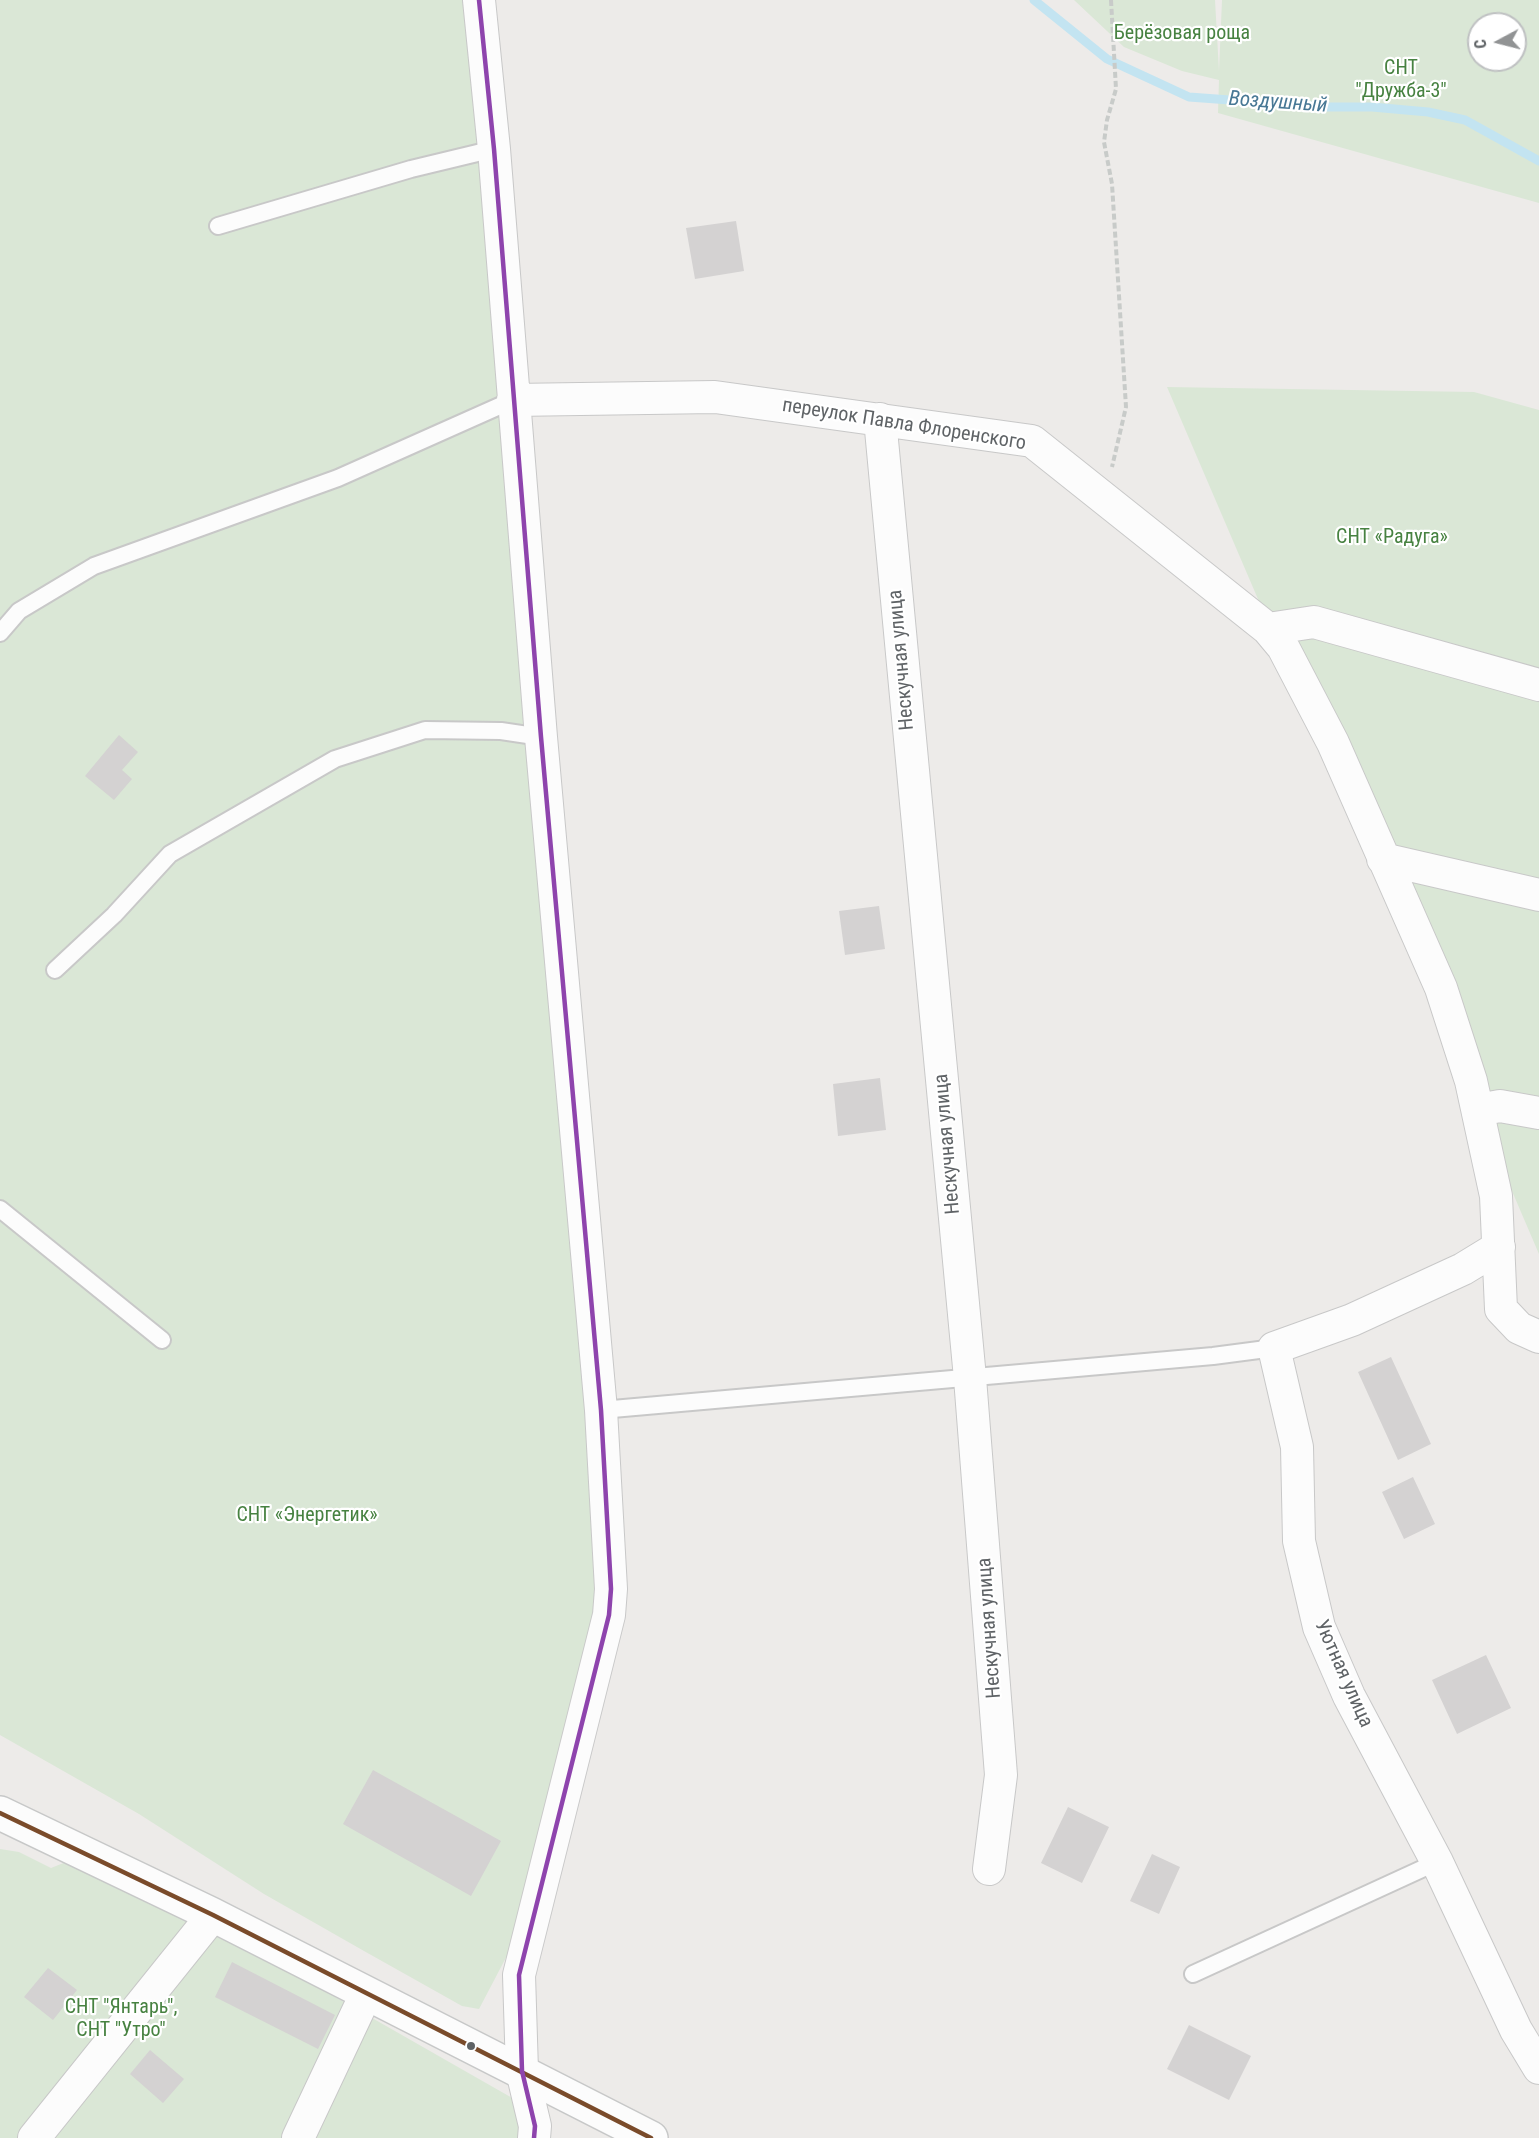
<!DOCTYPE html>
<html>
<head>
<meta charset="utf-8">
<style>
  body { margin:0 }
  #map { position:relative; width:1539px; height:2138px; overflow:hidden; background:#edebe9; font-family:"Roboto Condensed",sans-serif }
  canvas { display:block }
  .north { position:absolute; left:1467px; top:12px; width:60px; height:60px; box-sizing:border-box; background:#fff; border:2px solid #bfc1c2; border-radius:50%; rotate:263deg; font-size:16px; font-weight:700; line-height:24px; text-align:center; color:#5f6366 }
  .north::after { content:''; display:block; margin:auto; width:21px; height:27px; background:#919394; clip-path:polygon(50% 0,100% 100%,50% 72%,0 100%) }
</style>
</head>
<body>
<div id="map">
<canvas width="1539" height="2138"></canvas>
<div class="north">С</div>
</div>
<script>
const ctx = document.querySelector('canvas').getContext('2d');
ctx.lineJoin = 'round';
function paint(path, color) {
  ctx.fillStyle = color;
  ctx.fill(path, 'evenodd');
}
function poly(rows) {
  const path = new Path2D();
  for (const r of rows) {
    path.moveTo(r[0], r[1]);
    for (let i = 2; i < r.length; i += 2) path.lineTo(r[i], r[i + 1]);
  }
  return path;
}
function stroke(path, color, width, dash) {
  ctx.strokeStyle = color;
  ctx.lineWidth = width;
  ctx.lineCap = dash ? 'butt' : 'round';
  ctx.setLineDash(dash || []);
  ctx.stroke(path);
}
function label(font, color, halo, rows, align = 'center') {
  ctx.font = font + ' "Roboto Condensed",sans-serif';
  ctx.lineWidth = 4.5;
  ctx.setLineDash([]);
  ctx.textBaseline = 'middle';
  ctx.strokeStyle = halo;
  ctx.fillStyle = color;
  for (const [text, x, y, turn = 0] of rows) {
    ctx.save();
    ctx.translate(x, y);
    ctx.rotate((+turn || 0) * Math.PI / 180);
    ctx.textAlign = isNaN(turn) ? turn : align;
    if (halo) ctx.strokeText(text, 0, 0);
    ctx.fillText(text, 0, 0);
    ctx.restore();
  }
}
paint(poly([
  [0,0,476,0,616,1602,511,1948,479,2009,462,2006,364,1951,264,1894,139,1814,0,1735],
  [1074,0,1215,0,1219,71,1222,0,1539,0,1539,203,1218,113,1219,80,1182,71,1124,47],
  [1479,24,1515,24,1515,60,1479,60],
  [1167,387,1474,392,1539,410,1539,1254],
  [0,1849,19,1852,51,1868,66,1862,239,1942,528,2107,522,2138,0,2138]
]), '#dae7d6');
stroke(poly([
  [1034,0,1107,59,1189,97,1325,107,1372,107,1428,112,1465,120,1539,161]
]), '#c3e4f1', 9);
paint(poly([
  [736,221,744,271,695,279,686,228],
  [119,735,138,752,122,770,132,779,114,800,85,776],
  [879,906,885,949,845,955,839,911],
  [880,1078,886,1130,838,1136,833,1084],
  [1391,1357,1431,1444,1398,1460,1358,1372],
  [1413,1477,1435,1524,1404,1539,1382,1492],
  [1486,1655,1511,1708,1457,1734,1432,1680],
  [373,1770,501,1841,471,1896,343,1824],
  [1068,1807,1109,1827,1082,1883,1041,1863],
  [1152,1854,1180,1867,1159,1914,1130,1901],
  [232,1962,335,2015,318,2049,215,1997],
  [48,1968,77,1990,53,2020,24,1997],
  [1189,2025,1251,2056,1229,2100,1167,2069],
  [150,2050,184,2079,163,2103,130,2074]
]), '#d4d2d2');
const lane = poly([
  [218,226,411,169,494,149],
  [0,633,19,611,94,566,338,478,513,400],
  [55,970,114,915,170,854,335,759,425,730,501,731,541,737],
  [0,1209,162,1340],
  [601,1410,1213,1356,1274,1348],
  [1193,1974,1437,1862]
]);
const street = poly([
  [479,0,494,149,541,737,601,1410,611,1589,609,1615,519,1975,522,2071,535,2126,534,2138],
  [513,400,715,397,1032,441,1268,629,1283,647,1333,743,1441,988,1471,1081,1496,1196,1501,1309,1519,1328,1539,1337],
  [880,419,970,1378,1001,1775,989,1869],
  [1268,629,1314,622,1539,685],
  [1383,859,1539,895],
  [1478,1110,1500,1106,1539,1113],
  [1499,1247,1463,1269,1352,1320,1274,1348,1297,1447,1299,1541,1319,1627,1349,1696,1437,1862,1516,2030,1539,2068],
  [34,2138,213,1915],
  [298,2138,366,1994]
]);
const secondary = poly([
  [0,1813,213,1915,651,2138]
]);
stroke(lane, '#c8c8c8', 20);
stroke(street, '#c8c8c8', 34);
stroke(secondary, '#c7c8c8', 36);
stroke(poly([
  [1111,0,1116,89,1107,120,1104,142,1112,184,1126,407,1112,467]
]), '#c8cbc9', 4, [6, 3]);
stroke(lane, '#fcfcfc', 16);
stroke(street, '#fcfcfc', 32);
stroke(secondary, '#fcfcfc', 33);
stroke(poly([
  [0,1813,213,1915,651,2138]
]), '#7a4b2a', 4.5);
stroke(poly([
  [479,0,494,149,541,737,601,1410,611,1589,609,1615,519,1975,522,2071,535,2126,534,2138]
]), '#8e44ad', 4.5);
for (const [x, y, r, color] of [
  [471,2046,5,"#5f6366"]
]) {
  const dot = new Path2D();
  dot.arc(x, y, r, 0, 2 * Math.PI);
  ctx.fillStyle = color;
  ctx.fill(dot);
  stroke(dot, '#fff', 2);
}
label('20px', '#478241', '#fff', [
  ["Берёзовая роща",1182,34],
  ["СНТ",1401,69],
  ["\"Дружба-3\"",1401,92],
  ["СНТ «Радуга»",1392,538],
  ["СНТ «Энергетик»",307,1516],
  ["СНТ \"Янтарь\",",121,2008],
  ["СНТ \"Утро\"",121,2031]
]);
label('20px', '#5f6366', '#fff', [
  ["переулок Павла Флоренского",904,425,9],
  ["Нескучная улица",902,660,-95],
  ["Нескучная улица",948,1144,-95],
  ["Нескучная улица",990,1628,-94],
  ["Уютная улица",1343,1674,66]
]);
label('italic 21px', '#487895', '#fff', [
  ["Воздушный",1278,103,4]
]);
</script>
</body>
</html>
